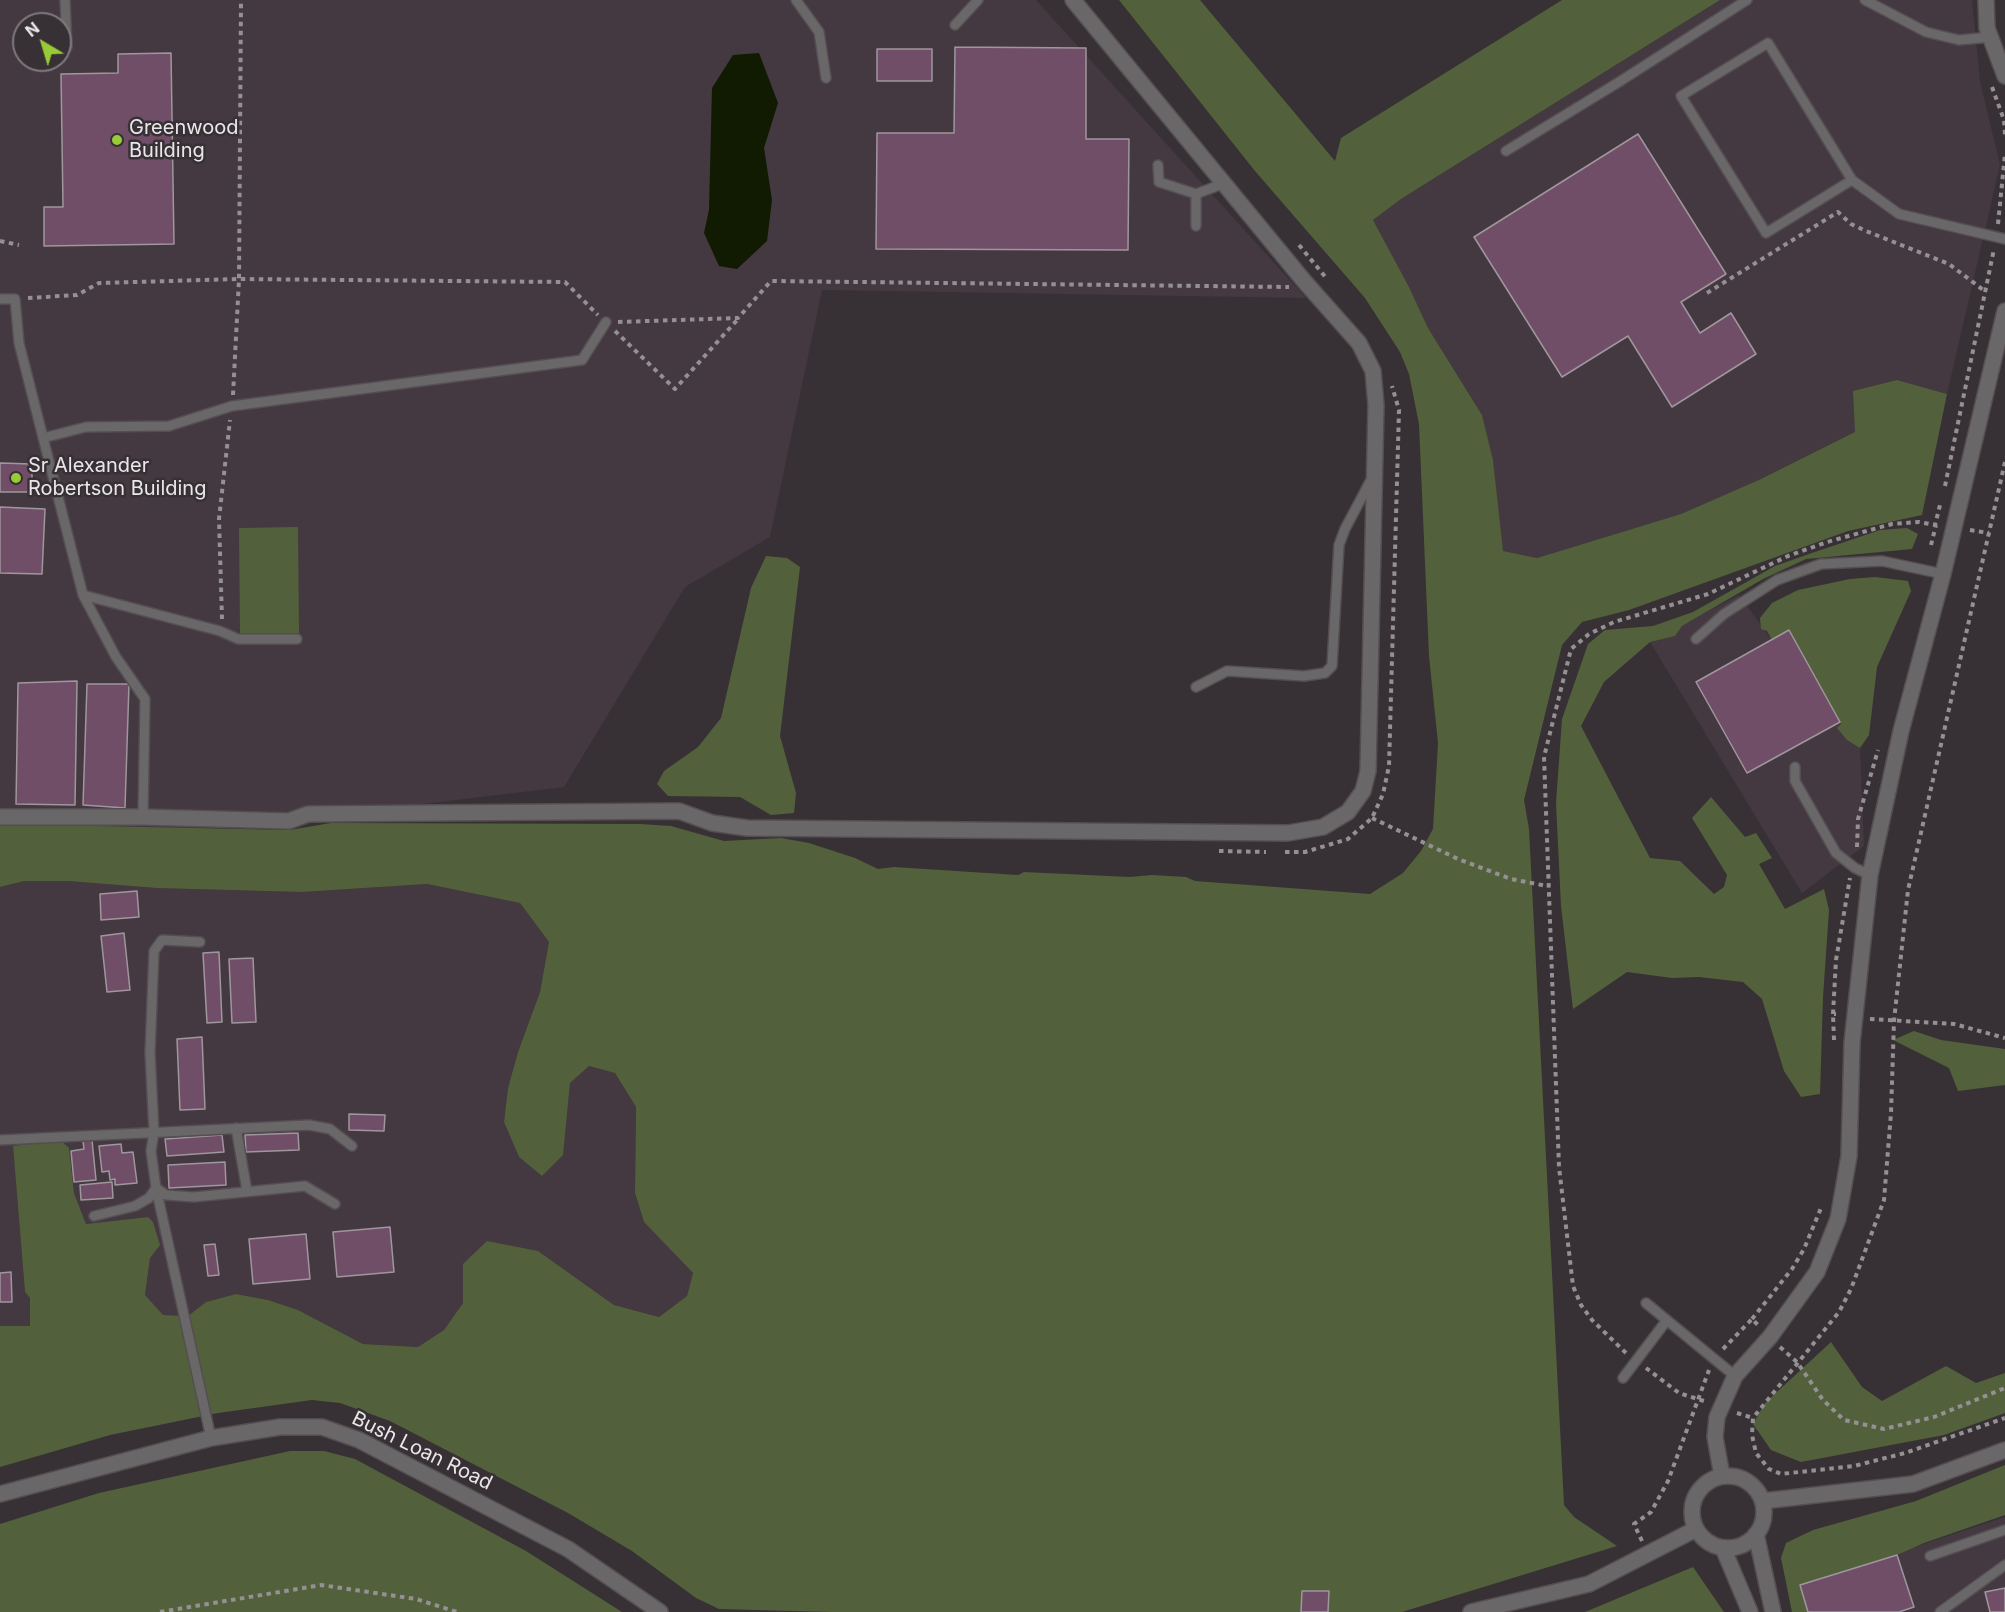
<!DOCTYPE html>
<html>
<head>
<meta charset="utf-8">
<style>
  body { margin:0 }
  #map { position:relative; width:2005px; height:1612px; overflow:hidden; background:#373135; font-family:Inter,sans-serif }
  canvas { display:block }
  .north { position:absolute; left:12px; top:12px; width:60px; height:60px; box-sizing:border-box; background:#373135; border:2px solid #7f797d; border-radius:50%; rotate:322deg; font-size:16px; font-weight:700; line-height:24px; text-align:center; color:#eae6e9 }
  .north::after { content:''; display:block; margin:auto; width:21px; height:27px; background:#99cb36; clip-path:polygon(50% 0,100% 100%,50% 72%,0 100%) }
</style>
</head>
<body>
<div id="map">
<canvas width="2005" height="1612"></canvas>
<div class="north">N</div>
</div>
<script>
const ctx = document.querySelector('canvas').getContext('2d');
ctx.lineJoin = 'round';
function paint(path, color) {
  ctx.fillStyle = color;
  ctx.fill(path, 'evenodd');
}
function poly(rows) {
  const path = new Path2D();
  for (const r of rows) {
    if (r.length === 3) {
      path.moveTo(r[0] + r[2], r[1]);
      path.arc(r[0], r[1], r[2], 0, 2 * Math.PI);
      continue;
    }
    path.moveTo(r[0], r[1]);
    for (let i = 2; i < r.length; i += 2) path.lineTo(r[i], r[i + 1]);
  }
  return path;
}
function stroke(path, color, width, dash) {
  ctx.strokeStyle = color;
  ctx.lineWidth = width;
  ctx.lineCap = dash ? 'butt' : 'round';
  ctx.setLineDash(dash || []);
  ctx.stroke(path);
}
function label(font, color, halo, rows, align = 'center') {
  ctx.font = font + ' Inter,sans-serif';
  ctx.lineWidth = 5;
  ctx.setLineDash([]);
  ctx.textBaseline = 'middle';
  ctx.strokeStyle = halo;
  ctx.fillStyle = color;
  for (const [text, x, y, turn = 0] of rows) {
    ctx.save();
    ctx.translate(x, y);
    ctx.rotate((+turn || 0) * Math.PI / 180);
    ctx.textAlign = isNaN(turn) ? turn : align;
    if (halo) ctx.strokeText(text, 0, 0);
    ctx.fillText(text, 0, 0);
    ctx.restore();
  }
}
paint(poly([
  [0,0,1036,0,1306,298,822,290,770,537,685,587,564,787,265,823,0,844],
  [24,24,60,24,60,60,24,60],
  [1720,0,1972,0,1980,81,2000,165,1947,394,1897,380,1855,432,1761,479,1681,514,1537,558,1502,551,1493,461,1482,415,1428,328,1409,287,1373,220,1401,199],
  [1739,595,1772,640,1789,630,1841,724,1838,728,1860,748,1864,846,1802,893,1650,642],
  [24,881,68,881,156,888,302,892,427,884,520,903,549,942,540,992,518,1052,508,1088,504,1122,519,1157,543,1176,566,1119,570,1083,589,1066,615,1073,636,1107,635,1193,644,1222,693,1273,687,1296,659,1317,614,1305,538,1251,463,1264,463,1303,444,1330,418,1347,363,1344,298,1310,268,1300,236,1294,206,1302,188,1316,162,1315,145,1295,150,1258,159,1245,148,1217,86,1224,74,1193,69,1148,13,1146,25,1292,30,1298,30,1327,0,1326,0,887],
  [2005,1517,2005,1612,1808,1612,1800,1585]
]), '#443841');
paint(poly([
  [1119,0,1200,0,1335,161,1341,138,1562,0,1720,0,1401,199,1373,220,1409,287,1428,328,1482,415,1493,460,1503,551,1537,558,1681,514,1761,479,1855,432,1853,391,1897,380,1947,394,1922,515,1848,531,1629,610,1582,622,1562,645,1524,800,1529,829,1564,1505,1574,1517,1617,1546,1402,1612,832,1612,719,1609,696,1598,632,1551,568,1513,390,1421,340,1403,312,1400,218,1413,110,1435,0,1467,0,1326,30,1326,30,1298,25,1292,13,1146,60,1140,69,1148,74,1193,86,1224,148,1217,153,1222,160,1245,150,1258,145,1295,163,1315,188,1316,206,1302,236,1294,268,1300,298,1310,363,1344,418,1347,444,1330,463,1303,463,1264,487,1241,538,1251,614,1305,659,1317,687,1296,693,1273,644,1222,635,1193,636,1107,615,1073,589,1066,570,1083,563,1155,542,1176,519,1157,504,1122,508,1088,518,1052,540,992,549,942,520,903,427,884,302,892,156,888,68,881,24,881,0,887,0,824,290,830,331,823,640,824,671,826,724,841,781,838,809,843,855,858,878,869,894,867,1018,875,1024,872,1130,877,1152,875,1186,877,1195,881,1370,894,1403,873,1421,851,1433,829,1438,743,1429,656,1419,424,1409,374,1400,352,1365,298,1255,171],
  [298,527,299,633,240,634,239,528],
  [1907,528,1918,534,1912,549,1806,559,1763,579,1682,626,1675,636,1650,642,1604,682,1581,726,1650,858,1680,861,1714,894,1724,887,1727,875,1692,818,1711,797,1745,837,1756,833,1772,858,1759,864,1785,909,1824,889,1829,910,1823,997,1820,1094,1801,1097,1784,1071,1762,999,1743,982,1699,977,1672,978,1627,972,1573,1009,1561,906,1556,803,1562,719,1588,644,1605,630,1653,626,1693,612,1775,566,1809,554,1880,530],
  [766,556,787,558,800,567,780,736,796,793,794,813,771,815,740,797,668,796,657,784,664,771,698,747,721,718,751,588],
  [1875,577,1908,581,1911,591,1877,667,1869,735,1860,748,1847,740,1837,728,1841,724,1789,630,1772,640,1767,631,1761,629,1760,618,1772,603,1798,590,1850,579],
  [1914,1031,1941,1040,2005,1049,2005,1085,1958,1091,1949,1068,1893,1040],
  [1831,1342,1862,1387,1882,1401,1946,1366,1976,1383,2005,1373,2005,1413,1944,1435,1801,1462,1771,1450,1753,1424,1765,1403],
  [290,1451,324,1451,355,1459,526,1551,622,1612,0,1612,0,1524,99,1493],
  [2005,1465,2005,1515,1924,1543,1897,1555,1800,1585,1808,1612,1792,1612,1781,1558,1786,1543,1813,1530,1916,1501],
  [1693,1567,1724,1612,1585,1612]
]), '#52613b');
paint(poly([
  [759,53,778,103,764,148,772,200,767,241,737,269,719,266,704,233,709,210,712,88,733,55]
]), '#111b01');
const building = poly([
  [955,47,1086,48,1086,139,1129,139,1128,250,876,249,877,133,954,133,955,47],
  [877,49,932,49,932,81,877,81,877,49],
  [171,53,174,244,44,246,44,207,63,207,61,74,118,73,118,54,171,53],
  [1638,134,1726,274,1681,302,1700,333,1731,313,1756,354,1672,407,1628,336,1562,377,1474,237,1638,134],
  [0,463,32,464,32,492,0,492,0,463],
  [0,507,45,509,42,574,0,573,0,507],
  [1789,630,1840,722,1747,773,1696,682,1789,630],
  [77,681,75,805,16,804,18,683,77,681],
  [87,684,129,684,125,808,83,805,87,684],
  [137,891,139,917,101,920,100,894,137,891],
  [124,933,130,990,107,992,101,936,124,933],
  [219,952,222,1022,207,1023,203,953,219,952],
  [253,958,256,1022,232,1023,229,959,253,958],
  [202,1037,205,1109,180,1110,177,1039,202,1037],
  [349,1114,385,1115,384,1131,349,1130,349,1114],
  [298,1133,299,1150,246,1152,245,1135,298,1133],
  [222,1135,224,1152,167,1156,165,1139,222,1135],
  [92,1140,96,1180,74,1182,71,1151,84,1149,83,1141,92,1140],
  [121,1144,122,1153,133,1152,137,1183,115,1185,115,1179,110,1180,109,1171,102,1172,99,1146,121,1144],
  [225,1162,226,1185,169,1188,168,1165,225,1162],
  [112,1182,113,1198,81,1200,80,1185,112,1182],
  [390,1227,394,1272,337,1277,333,1232,390,1227],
  [306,1234,310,1279,253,1284,249,1239,306,1234],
  [215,1244,219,1275,208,1276,204,1245,215,1244],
  [11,1272,12,1302,0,1302,0,1273,11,1272],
  [1897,1555,1914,1607,1899,1612,1808,1612,1800,1585,1897,1555],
  [2005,1588,2005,1612,1990,1612,1985,1592,2005,1588],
  [1302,1591,1329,1591,1328,1612,1301,1612,1302,1591]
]);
paint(building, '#714e68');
stroke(building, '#9f979d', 1.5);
const service = poly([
  [65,0,67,47],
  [796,0,819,32,826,78],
  [1865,0,1926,32,1959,40,1991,37],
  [955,25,978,0],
  [1506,151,1619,82,1747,0],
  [1158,165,1159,182,1196,194,1225,183],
  [1852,180,1766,233,1681,96,1768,43,1852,180,1899,214,2005,239],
  [1196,226,1196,194],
  [0,299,15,299,19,343,83,595,116,657,145,699,143,817],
  [43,438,86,427,169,426,232,406,582,360,606,322],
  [83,595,220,631,238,639,297,639],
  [1696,639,1724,614,1777,580,1821,564,1882,561,1943,574],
  [1196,687,1227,671,1304,676,1325,673,1332,666,1339,545,1345,529,1372,478],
  [1795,767,1795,781,1836,853,1855,868,1870,875],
  [200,942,162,940,154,951,150,1053,154,1132,151,1151,156,1188,166,1195,194,1197,305,1186,335,1204],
  [236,1128,247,1191],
  [0,1140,309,1125,330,1129,352,1146],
  [156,1188,211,1438],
  [94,1216,135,1206,149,1198,156,1188],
  [1646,1303,1735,1376],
  [1623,1378,1667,1320],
  [1930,1556,2005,1530],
  [1940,1612,2005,1565]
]);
const minor = poly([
  [1986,0,1987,28,2005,76],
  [0,817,143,817,289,821,308,814,679,811,712,823,747,828,1288,833,1323,827,1348,812,1363,791,1368,771,1376,405,1373,371,1359,343,1304,281,1073,0],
  [1722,1476,1715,1437,1717,1417,1735,1376,1770,1337,1817,1272,1838,1219,1849,1156,1852,1043,1870,875,1901,731,1943,574,2005,311],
  [1756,1534,1773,1612],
  [1723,1548,1750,1612]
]);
const tertiary = poly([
  [1728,1512,36],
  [0,1494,211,1438,280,1427,322,1427,359,1440,568,1549,660,1612],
  [1763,1501,1913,1484,2005,1450],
  [1471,1612,1589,1584,1696,1529]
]);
stroke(service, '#544e52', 12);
stroke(minor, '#544e52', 18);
stroke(tertiary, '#544e52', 18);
stroke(poly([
  [1992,87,2004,120,2005,135],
  [1998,224,2005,154],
  [0,241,19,245],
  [1299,245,1327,279],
  [1707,293,1838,212,1851,224,1866,231,1949,264,1986,292],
  [28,298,77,295,99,283,239,279,565,282,598,315],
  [618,322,738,318,771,281,1289,287],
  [615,331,675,389,738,319],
  [233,395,239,279,241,0],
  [2005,462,1908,890,1894,1021,1891,1113,1884,1200,1851,1289,1839,1312,1753,1418,1752,1435,1756,1453,1769,1469,1781,1474,1854,1466,1905,1453,2005,1418],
  [1945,486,1994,249],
  [1970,530,1989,533],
  [1931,545,1936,525],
  [222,619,219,519,230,420],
  [1372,818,1458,859,1511,879,1547,886],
  [1857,847,1858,819,1878,750],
  [1219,851,1266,852],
  [1285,852,1305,852,1348,839,1372,818,1383,794,1389,766,1399,410,1392,386],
  [1833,1014,1836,960,1850,878],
  [1870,1019,1954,1024,2005,1038],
  [1834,1040,1833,1014,1836,1014],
  [1752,1319,1792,1269,1804,1249,1821,1208],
  [1780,1347,1797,1362,1823,1400,1844,1420,1884,1429,1934,1417,2005,1388],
  [1723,1349,1752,1319,1760,1327],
  [1626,1353,1592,1320,1581,1305,1573,1286,1559,1167,1544,757,1571,649,1589,634,1614,622,1708,594,1788,556,1827,542,1892,524,1919,522,1935,525,1940,505],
  [1646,1368,1679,1393,1707,1402],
  [1737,1413,1753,1418],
  [1642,1541,1634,1524,1651,1512,1668,1481,1709,1370],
  [160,1612,321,1585,416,1599,457,1612]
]), '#959094', 4, [4.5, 4.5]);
stroke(service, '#6a6769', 9);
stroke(minor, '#6a6769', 15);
stroke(tertiary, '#6a6769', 15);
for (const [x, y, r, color] of [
  [117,140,6,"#99cb36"],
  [16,478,6,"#99cb36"]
]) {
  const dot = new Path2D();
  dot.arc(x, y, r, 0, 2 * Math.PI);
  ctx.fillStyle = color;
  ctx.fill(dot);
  stroke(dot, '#373135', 2);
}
label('20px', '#eae6e9', '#373135', [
  ["Greenwood",129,128],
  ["Building",129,151],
  ["Sr Alexander",28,466],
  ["Robertson Building",28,489]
], 'left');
label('20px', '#eae6e9', '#373135', [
  ["Bush Loan Road",422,1451,26]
]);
</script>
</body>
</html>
